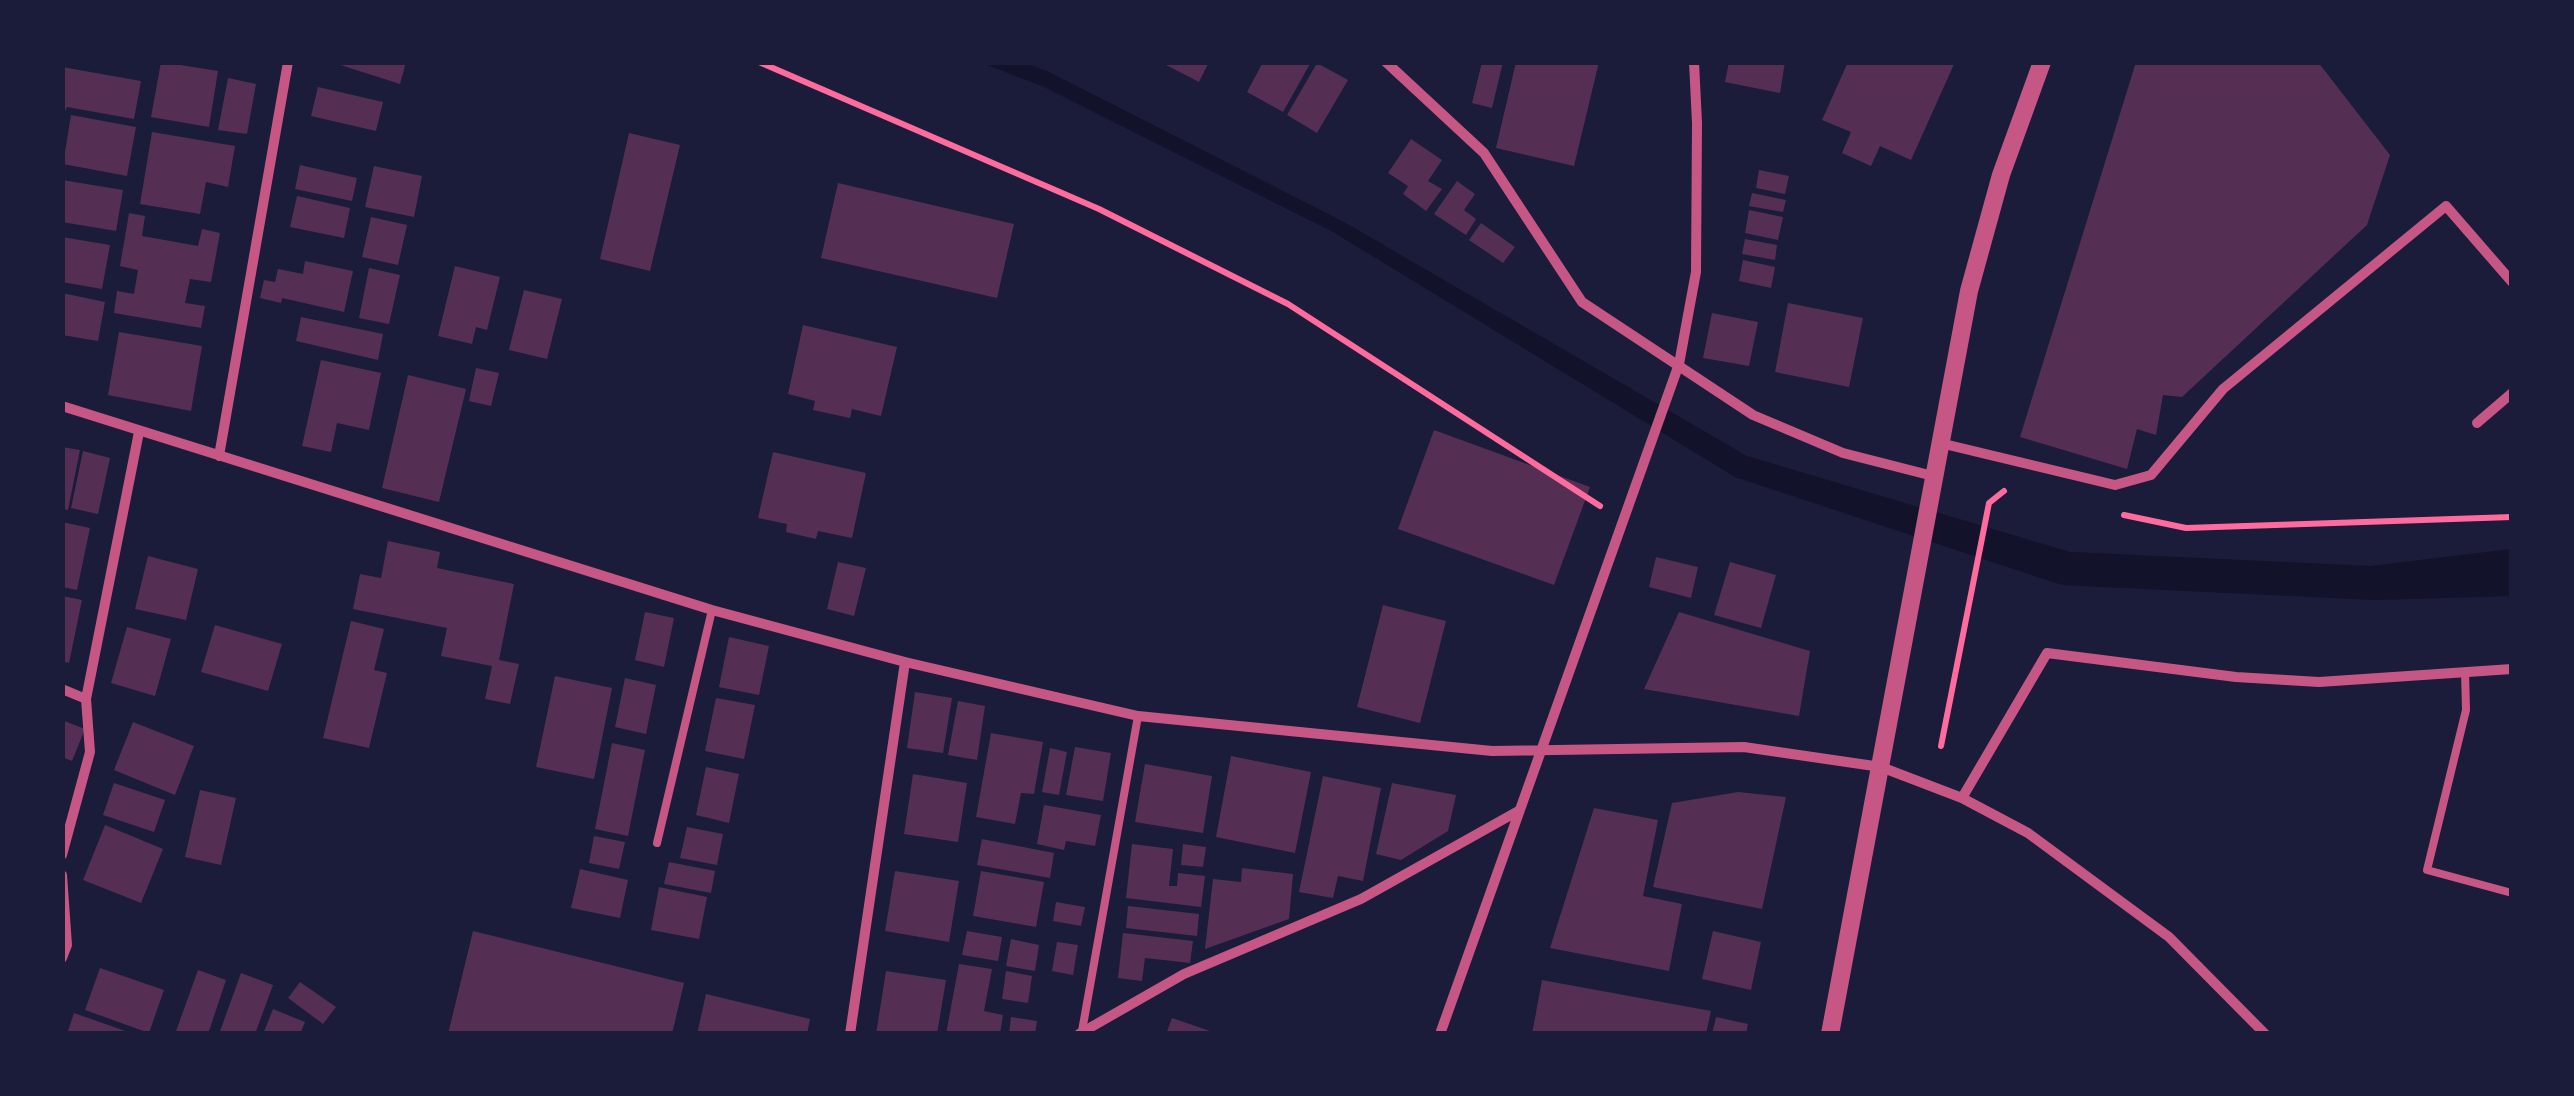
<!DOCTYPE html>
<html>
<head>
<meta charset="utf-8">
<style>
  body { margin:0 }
  #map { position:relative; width:2574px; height:1096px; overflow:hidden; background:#1b1b3a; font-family:"Space Grotesk",sans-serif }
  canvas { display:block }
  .frame { position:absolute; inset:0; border:65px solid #1b1b3a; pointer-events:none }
</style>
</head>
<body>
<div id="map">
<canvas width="2574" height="1096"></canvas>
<div class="frame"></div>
</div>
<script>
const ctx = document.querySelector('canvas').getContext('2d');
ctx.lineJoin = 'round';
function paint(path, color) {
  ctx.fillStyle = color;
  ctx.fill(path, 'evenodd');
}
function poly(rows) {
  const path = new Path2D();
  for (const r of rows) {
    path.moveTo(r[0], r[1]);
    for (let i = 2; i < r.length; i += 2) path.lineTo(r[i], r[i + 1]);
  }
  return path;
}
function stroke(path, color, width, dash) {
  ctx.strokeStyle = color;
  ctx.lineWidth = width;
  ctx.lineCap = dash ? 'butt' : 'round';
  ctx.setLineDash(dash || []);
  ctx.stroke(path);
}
paint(poly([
  [982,63,1025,63,1047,71,1344,222,1747,456,2070,552,2371,566,2511,549,2511,596,2376,600,2062,585,1735,477,1333,232,1042,86]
]), '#12122b');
paint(poly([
  [161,62,218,71,209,127,151,117],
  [331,62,406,62,400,84],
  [1168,62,1209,62,1199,82,1166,65],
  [1263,62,1311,62,1283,112,1247,92],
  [1482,62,1503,62,1492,108,1472,103],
  [1516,62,1599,62,1574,166,1496,148],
  [1729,62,1785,62,1780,93,1725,82],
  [1848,62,1955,62,1911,160,1880,146,1871,166,1842,153,1851,132,1822,120],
  [2136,62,2318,62,2390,155,2367,225,2182,397,2163,395,2156,435,2137,429,2127,469,2020,437],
  [1317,63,1348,80,1317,133,1287,115],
  [62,67,141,81,134,119,67,107,62,118],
  [228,78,256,84,247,134,218,130],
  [318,87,383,102,376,131,311,116],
  [71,115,136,127,127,176,63,164],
  [152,132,235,146,228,187,206,182,200,214,140,204],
  [629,133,680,145,650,271,600,259],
  [1411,139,1442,160,1428,181,1442,189,1426,211,1403,194,1408,186,1388,173],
  [300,165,357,178,352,201,295,189],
  [374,166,422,176,414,217,365,207],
  [1759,170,1789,176,1785,194,1756,188],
  [62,180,123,190,116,231,62,222],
  [1457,181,1475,194,1464,210,1476,219,1466,235,1434,214],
  [838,183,1014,224,997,298,821,258],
  [1752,193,1786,200,1783,212,1749,206],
  [297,196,350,208,344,238,290,227],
  [1749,210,1783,217,1778,240,1745,233],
  [129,213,145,216,142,236,198,246,202,229,220,233,211,282,190,279,185,303,205,306,201,328,114,313,117,291,134,294,138,270,120,266],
  [371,217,407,225,398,265,362,257],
  [1481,223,1515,247,1503,263,1469,240],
  [62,237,110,245,102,289,62,282],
  [1745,239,1777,245,1775,260,1742,254],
  [1743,260,1775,267,1771,288,1739,281],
  [305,261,353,271,344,312,282,298,281,303,260,298,264,280,275,282,278,269,303,274],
  [455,266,500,277,487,330,476,327,472,344,438,336],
  [369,268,400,275,389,324,359,318],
  [524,290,562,299,547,359,509,350],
  [62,293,105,302,98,341,62,335],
  [1788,303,1863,318,1849,387,1775,372],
  [1712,313,1758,322,1749,366,1703,358],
  [301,317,383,334,378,360,296,341],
  [803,325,897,347,881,416,852,409,850,418,813,410,815,401,788,394],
  [119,332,202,346,191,411,108,395],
  [321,360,381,373,369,430,337,423,331,452,302,446],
  [476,368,499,373,491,406,469,401],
  [408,375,466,389,439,502,382,488],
  [1434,430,1590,487,1554,585,1398,529],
  [62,447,80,450,68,510,62,509],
  [83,451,110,458,98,514,71,508],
  [773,452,866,473,852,538,818,531,816,539,786,532,787,524,758,518],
  [62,522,90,528,77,590,62,587],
  [388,541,440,552,437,568,514,584,499,660,519,664,510,704,485,699,492,666,441,656,447,628,353,609,360,574,381,578],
  [148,556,198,569,186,620,135,609],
  [1656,557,1698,567,1691,598,1649,587],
  [838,562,866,568,854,616,827,609],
  [1730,562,1776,575,1761,628,1714,615],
  [62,596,82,600,69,663,62,661],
  [1383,605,1446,621,1420,723,1357,707],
  [645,612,674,618,664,667,635,660],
  [1679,612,1810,651,1799,716,1644,689],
  [351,621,384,629,374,670,387,673,369,748,323,738],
  [215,625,282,644,268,691,201,672],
  [127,627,171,639,155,696,111,683],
  [729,637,769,646,759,695,719,687],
  [555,676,612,688,594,779,536,767],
  [625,678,656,685,646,734,615,727],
  [915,692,952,698,943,753,907,748],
  [716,698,755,705,744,759,705,751],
  [958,701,985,706,977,760,948,755],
  [62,720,85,729,72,761,62,757],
  [133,722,194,746,175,795,114,770],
  [991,733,1043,742,1034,794,1021,793,1015,824,976,817],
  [612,743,645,750,628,836,595,829],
  [1075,747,1111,753,1103,801,1066,795],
  [1050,748,1067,752,1059,795,1042,792],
  [1231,756,1311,772,1295,853,1216,837],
  [1145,764,1212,776,1203,833,1135,822],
  [706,767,739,774,729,823,696,815],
  [913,774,967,783,958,842,904,834],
  [1323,776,1381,788,1363,881,1338,876,1333,898,1299,892],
  [114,783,165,800,154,832,103,815],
  [1392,783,1456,795,1448,831,1401,860,1376,854],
  [200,790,236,798,221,865,185,857],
  [1738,792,1786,797,1762,909,1653,887,1672,803],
  [1044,805,1101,815,1095,846,1066,841,1064,850,1037,844],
  [1594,808,1658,820,1643,896,1682,904,1669,971,1550,948],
  [105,825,163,849,141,903,83,880],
  [687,827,723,834,717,865,680,858],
  [594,836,625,842,619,869,589,863],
  [982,839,1054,853,1050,878,977,865],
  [1132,844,1173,849,1169,886,1177,886,1178,873,1205,876,1201,907,1126,898],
  [1183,844,1206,847,1203,867,1181,865],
  [669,862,715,871,711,893,664,884],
  [1242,868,1293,874,1289,919,1205,949,1213,879,1241,882],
  [580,869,628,880,620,918,571,908],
  [895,871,959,881,949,942,885,931],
  [981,871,1044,882,1036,927,973,916],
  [659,887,707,897,699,939,651,930],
  [1056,902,1085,907,1081,926,1053,921],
  [1128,906,1199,914,1197,936,1126,928],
  [473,931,684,983,672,1034,448,1034],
  [967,931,1002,937,998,961,962,955],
  [1713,931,1761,942,1751,990,1702,979],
  [1123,933,1193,941,1190,963,1145,958,1142,981,1118,978],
  [1011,939,1039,945,1035,971,1006,966],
  [1057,942,1078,945,1073,975,1052,971],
  [959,964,992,969,984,1011,1003,1015,1000,1034,946,1034],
  [100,968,164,990,149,1033,85,1010],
  [198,970,226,980,208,1034,175,1034],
  [886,971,946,980,937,1034,876,1034],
  [1006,971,1032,976,1028,1003,1002,999],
  [241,973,273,985,255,1034,219,1034],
  [1542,980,1711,1011,1706,1034,1532,1034],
  [300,982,336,1007,323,1024,288,998],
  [706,994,810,1019,807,1034,697,1034],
  [273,1009,305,1022,300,1034,263,1034],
  [74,1013,131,1033,131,1034,67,1034],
  [1011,1017,1037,1021,1035,1034,1009,1034],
  [1716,1017,1748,1024,1746,1034,1712,1034],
  [1172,1018,1216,1033,1216,1034,1166,1034]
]), '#542f53');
stroke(poly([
  [759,62,1099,209,1288,304,1600,506],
  [2124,515,2186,528,2512,517],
  [1941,746,1989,503,2004,491]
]), '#ff6b9d', 6);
stroke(poly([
  [2465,672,2466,710,2427,870,2512,893],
  [657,843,712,610],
  [1082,1031,1138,716]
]), '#c65784', 8);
stroke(poly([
  [1386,62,1484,153,1582,302,1753,415,1843,453,1933,476],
  [62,406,712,610,905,662,1138,716,1492,751,1744,747,1881,767,1962,798,2028,833,2169,937,2265,1034],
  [2477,423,2512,393],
  [1940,443,2115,485,2151,475,2223,389,2446,206,2512,282],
  [219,456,288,62],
  [62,689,86,699],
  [1962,798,2047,653,2236,677,2319,682,2512,669],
  [62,855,90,752,86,699,139,432],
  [62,875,67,945,62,958],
  [850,1034,905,662],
  [1079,1034,1184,974,1361,899,1520,810],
  [1440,1034,1679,364,1696,272,1697,123,1694,62]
]), '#c65784', 10);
stroke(poly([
  [1830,1034,1969,291,2001,175,2042,62]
]), '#c65784', 18);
</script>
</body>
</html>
